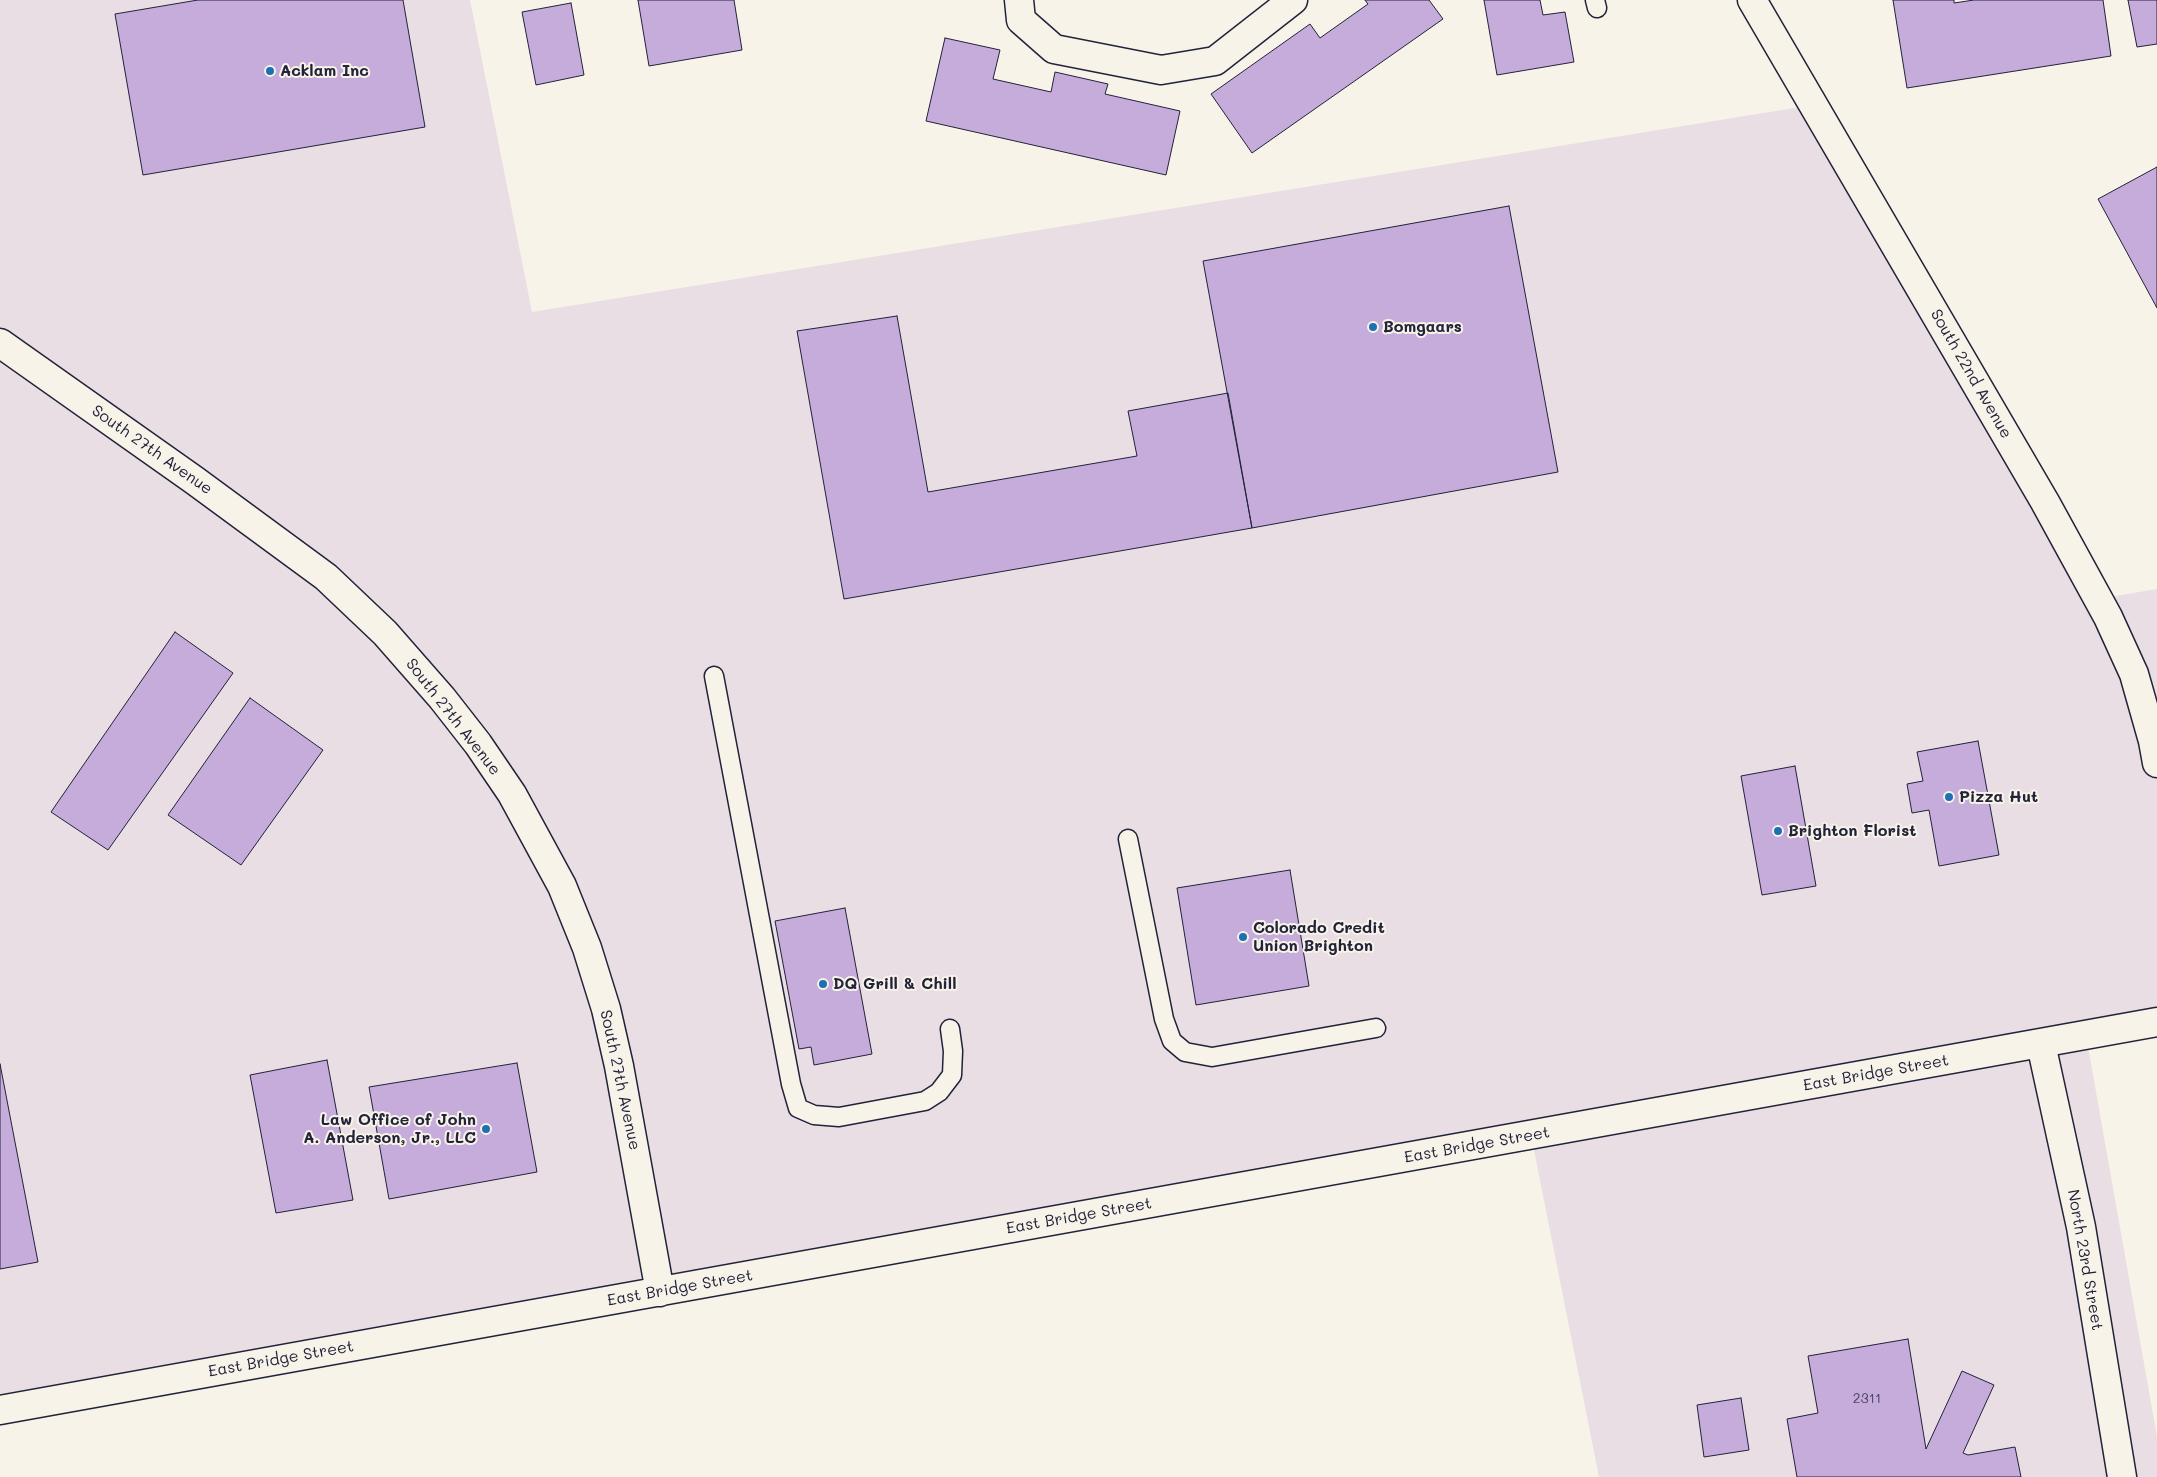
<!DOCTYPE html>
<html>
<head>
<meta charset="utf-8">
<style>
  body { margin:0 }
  canvas { display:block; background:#f7f3e8 }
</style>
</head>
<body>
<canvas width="2157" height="1477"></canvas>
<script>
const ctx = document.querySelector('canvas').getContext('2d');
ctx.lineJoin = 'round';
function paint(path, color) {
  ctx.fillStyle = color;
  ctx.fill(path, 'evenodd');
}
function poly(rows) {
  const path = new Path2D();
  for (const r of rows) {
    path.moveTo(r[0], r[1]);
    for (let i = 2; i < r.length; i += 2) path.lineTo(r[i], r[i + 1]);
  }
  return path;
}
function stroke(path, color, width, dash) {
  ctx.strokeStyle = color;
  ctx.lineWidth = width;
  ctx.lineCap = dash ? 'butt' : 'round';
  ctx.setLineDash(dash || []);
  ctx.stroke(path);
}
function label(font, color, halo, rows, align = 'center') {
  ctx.font = font + ' Mali,sans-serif';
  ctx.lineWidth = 4;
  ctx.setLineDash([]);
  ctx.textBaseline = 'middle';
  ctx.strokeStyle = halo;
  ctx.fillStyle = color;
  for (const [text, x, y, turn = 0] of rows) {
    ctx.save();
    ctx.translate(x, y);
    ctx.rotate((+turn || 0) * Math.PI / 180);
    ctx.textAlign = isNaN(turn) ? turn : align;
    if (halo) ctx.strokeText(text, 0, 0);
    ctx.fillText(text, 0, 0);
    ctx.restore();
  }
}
paint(poly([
  [0,0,470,0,532,312,1813,105,2098,599,2157,589,2157,1022,2086,1035,2157,1437,2157,1477,1599,1477,1531,1135,0,1410]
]), '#e8dee4');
const building = poly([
  [198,0,403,0,425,127,143,175,115,14,198,0],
  [638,0,734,0,742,50,649,66,638,0],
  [1365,0,1429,0,1443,19,1252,153,1211,94,1310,24,1320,38,1368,4,1365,0],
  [1484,0,1540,0,1543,15,1565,12,1574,62,1497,75,1484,0],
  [1893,0,1954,0,1954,3,1974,0,2103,0,2111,56,1907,88,1893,0],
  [2128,0,2157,0,2157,44,2137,47,2128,0],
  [571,3,584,75,536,85,522,12,571,3],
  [945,38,1000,50,993,79,1051,92,1055,72,1108,84,1105,94,1180,111,1166,175,926,121,945,38],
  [2157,167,2157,308,2098,199,2157,167],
  [1509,206,1558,472,1252,528,1203,261,1509,206],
  [897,316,928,492,1137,456,1128,411,1228,393,1252,528,844,599,797,331,897,316],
  [175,632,233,673,108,850,51,812,175,632],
  [250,698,323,750,241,865,168,815,250,698],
  [1978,741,1999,855,1939,866,1929,810,1912,813,1907,784,1923,781,1917,752,1978,741],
  [1795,766,1816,886,1762,895,1741,776,1795,766],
  [1290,870,1309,986,1196,1005,1177,888,1290,870],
  [845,908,872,1054,814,1065,811,1047,799,1049,775,921,845,908],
  [327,1060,353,1200,276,1213,250,1075,327,1060],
  [517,1063,537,1172,389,1199,369,1087,517,1063],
  [0,1064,38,1262,0,1269,0,1064],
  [1908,1339,1926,1449,1962,1371,1994,1385,1963,1453,1968,1455,2015,1447,2021,1477,1797,1477,1787,1419,1818,1413,1808,1356,1908,1339],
  [1741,1398,1749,1450,1704,1457,1697,1405,1741,1398]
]);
paint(building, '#c5acda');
stroke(building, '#22223b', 1);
const service = poly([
  [1595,0,1597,8],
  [714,676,791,1084,798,1108,814,1115,839,1117,925,1101,939,1092,952,1075,953,1051,950,1029],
  [1128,839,1164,1019,1172,1041,1185,1052,1212,1057,1376,1028]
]);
const minor = poly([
  [1019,0,1021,20,1054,49,1161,70,1215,61,1293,0],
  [1752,0,2045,502,2108,617,2134,674,2153,741,2157,763],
  [2041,1044,2081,1227,2122,1477]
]);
const secondary = poly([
  [0,343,194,480,326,577,385,633,442,698,478,744,512,794,562,886,587,948,606,1009,619,1066,660,1292],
  [0,1410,2157,1022]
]);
stroke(service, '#22223b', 21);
stroke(minor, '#22223b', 31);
stroke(secondary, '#22223b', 31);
stroke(service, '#f7f3e8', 18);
stroke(minor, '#f7f3e8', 28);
stroke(secondary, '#f7f3e8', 28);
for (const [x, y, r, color] of [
  [270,71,5,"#1f6fb2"],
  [1373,327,5,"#1f6fb2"],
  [1949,797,5,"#1f6fb2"],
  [1778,831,5,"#1f6fb2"],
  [1243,937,5,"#1f6fb2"],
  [823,984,5,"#1f6fb2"],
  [486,1129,5,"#1f6fb2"]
]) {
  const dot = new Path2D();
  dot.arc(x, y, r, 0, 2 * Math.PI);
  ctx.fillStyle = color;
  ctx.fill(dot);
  stroke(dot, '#f7f3e8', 2);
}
label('14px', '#4b4463', null, [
  ["2311",1867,1399]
]);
label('bold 16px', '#22223b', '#f7f3e8', [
  ["Acklam Inc",280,71],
  ["Bomgaars",1383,327],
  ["Pizza Hut",1959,797],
  ["Brighton Florist",1788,831],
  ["Colorado Credit",1253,928],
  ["Union Brighton",1253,946],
  ["DQ Grill & Chill",833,984],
  ["Law Office of John",476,1120,"right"],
  ["A. Anderson, Jr., LLC",476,1138,"right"]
], 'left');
label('16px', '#22223b', '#f7f3e8', [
  ["South 22nd Avenue",1971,374,60],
  ["South 27th Avenue",152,450,35],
  ["South 27th Avenue",453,717,52],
  ["East Bridge Street",1876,1073,-10],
  ["South 27th Avenue",620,1080,78],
  ["East Bridge Street",1477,1145,-10],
  ["East Bridge Street",1079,1216,-10],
  ["North 23rd Street",2085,1260,80],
  ["East Bridge Street",680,1288,-10],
  ["East Bridge Street",281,1359,-10]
]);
</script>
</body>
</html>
